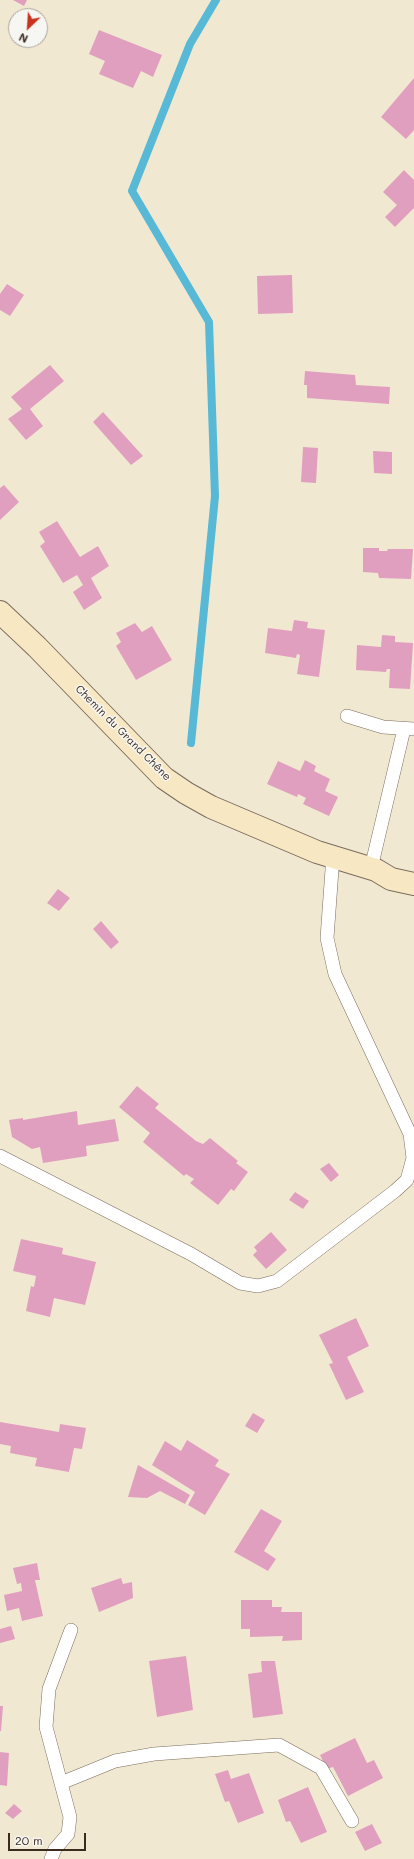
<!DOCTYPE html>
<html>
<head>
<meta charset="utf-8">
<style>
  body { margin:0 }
  #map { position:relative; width:414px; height:1859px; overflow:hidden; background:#f1e8d2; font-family:Mali,sans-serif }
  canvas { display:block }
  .north { position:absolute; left:8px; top:8px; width:40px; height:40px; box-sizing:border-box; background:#f6f6f2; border:1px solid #aba49d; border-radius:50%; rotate:205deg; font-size:11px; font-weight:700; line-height:16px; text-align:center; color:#3b2a1e }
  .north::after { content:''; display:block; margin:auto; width:14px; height:18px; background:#c8321e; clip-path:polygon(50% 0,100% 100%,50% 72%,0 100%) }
  .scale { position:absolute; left:8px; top:1833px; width:78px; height:18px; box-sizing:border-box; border:2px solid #3b2a1e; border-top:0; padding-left:5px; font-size:12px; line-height:14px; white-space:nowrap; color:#3b2a1e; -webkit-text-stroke:3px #f6f6f2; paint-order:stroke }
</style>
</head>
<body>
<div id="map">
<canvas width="414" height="1859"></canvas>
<div class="north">N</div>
<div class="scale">20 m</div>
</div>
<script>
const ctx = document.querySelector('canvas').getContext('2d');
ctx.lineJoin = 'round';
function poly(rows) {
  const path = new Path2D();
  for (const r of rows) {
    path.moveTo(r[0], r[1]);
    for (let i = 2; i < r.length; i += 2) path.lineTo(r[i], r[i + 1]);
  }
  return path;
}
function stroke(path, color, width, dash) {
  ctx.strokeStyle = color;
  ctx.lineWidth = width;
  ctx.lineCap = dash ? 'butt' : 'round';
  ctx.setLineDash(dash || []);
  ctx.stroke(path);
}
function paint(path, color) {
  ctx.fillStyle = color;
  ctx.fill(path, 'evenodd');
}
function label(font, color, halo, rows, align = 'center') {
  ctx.font = font + ' Mali,sans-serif';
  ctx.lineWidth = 3;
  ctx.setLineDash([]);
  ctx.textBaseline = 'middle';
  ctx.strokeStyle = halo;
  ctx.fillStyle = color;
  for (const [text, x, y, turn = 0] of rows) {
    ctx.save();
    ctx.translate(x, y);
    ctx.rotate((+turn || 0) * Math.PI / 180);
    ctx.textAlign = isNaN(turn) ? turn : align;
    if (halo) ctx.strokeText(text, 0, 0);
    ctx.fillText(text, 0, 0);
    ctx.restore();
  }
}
stroke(poly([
  [191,743,215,496,209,322,132,191,190,44,216,0]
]), '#57b9d6', 8);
paint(poly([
  [13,0,27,0,24,6],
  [99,30,162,55,153,77,141,71,133,88,99,74,105,61,89,54],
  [414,78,414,130,406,139,381,117],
  [404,170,414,180,414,208,395,227,385,217,397,205,383,192],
  [292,275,293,313,258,314,257,276],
  [7,284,24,295,10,316,0,310,0,294],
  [50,365,64,381,30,409,43,426,26,440,8,419,22,409,11,397],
  [305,371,355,375,356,385,390,387,389,404,307,398,307,385,304,385],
  [103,412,143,456,131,465,93,422],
  [303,447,318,448,316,483,301,482],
  [373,451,392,452,392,474,374,473],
  [4,485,19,502,0,520,0,488],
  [57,521,80,557,98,546,109,566,91,578,102,598,84,610,73,592,83,585,77,575,63,583,40,546,45,542,39,532],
  [363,548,379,548,379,551,387,551,388,549,413,549,411,579,379,578,378,573,363,572],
  [294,620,308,622,307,628,325,630,319,677,297,674,300,655,297,654,296,658,265,653,268,628,292,631],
  [135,623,142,632,152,626,172,660,136,680,116,646,121,642,116,633],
  [382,635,395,636,395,642,413,643,410,689,389,688,390,669,387,669,386,672,356,670,357,645,381,647],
  [305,760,316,766,314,771,330,779,325,791,338,797,329,816,303,804,306,798,298,794,297,797,267,784,278,761,300,771],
  [58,889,70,898,59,911,47,903],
  [101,921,119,942,111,949,93,929],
  [137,1086,159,1104,155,1108,196,1141,203,1144,210,1138,238,1161,236,1163,248,1172,234,1191,231,1189,218,1205,190,1183,194,1179,186,1174,184,1176,143,1142,150,1133,119,1107],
  [77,1111,78,1125,115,1119,119,1141,86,1146,87,1156,43,1163,40,1147,32,1149,12,1137,9,1120,23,1118,23,1120],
  [329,1163,339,1175,331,1182,320,1169],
  [295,1192,309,1201,303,1209,289,1200],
  [271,1232,287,1250,266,1269,253,1255,257,1251,254,1247],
  [21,1239,63,1248,62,1254,96,1262,85,1305,54,1298,50,1317,26,1311,31,1286,34,1287,36,1276,13,1271],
  [356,1318,369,1346,347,1357,364,1392,346,1400,329,1364,333,1363,319,1335],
  [253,1413,265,1420,257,1433,245,1426],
  [0,1422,59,1432,60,1424,86,1428,82,1449,74,1448,69,1472,35,1466,37,1458,10,1453,11,1446,0,1444],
  [187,1440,219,1460,215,1466,230,1474,205,1515,188,1505,195,1492,152,1465,165,1441,181,1451],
  [138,1465,190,1495,185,1504,160,1491,147,1498,128,1497],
  [261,1509,282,1521,264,1551,276,1559,268,1571,234,1552],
  [37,1563,40,1580,35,1580,43,1616,22,1621,19,1608,7,1611,4,1595,22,1591,21,1583,17,1584,13,1568],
  [121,1578,123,1584,132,1582,133,1598,99,1612,91,1588],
  [241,1600,272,1600,272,1607,282,1607,281,1612,302,1612,302,1640,282,1641,283,1636,250,1637,250,1629,241,1629],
  [11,1626,15,1639,0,1643,0,1629],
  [186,1656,193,1710,157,1717,149,1661],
  [261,1661,275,1661,283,1714,253,1718,248,1674,262,1672],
  [0,1706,3,1706,1,1731,0,1731],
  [355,1738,367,1763,374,1760,383,1778,348,1796,333,1767,327,1769,320,1755],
  [0,1752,9,1753,7,1786,0,1785],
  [228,1770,231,1779,249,1773,264,1813,238,1823,229,1801,225,1802,215,1774],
  [308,1787,327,1832,301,1843,290,1821,286,1822,278,1800],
  [14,1804,22,1811,13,1819,5,1813],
  [372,1824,382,1843,365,1851,355,1832]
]), '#e19fbf');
const service = poly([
  [347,716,383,727,414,729],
  [371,868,404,729],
  [0,1156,191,1254,240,1283,258,1286,277,1281,395,1191,407,1180,413,1158,410,1134,335,974,327,938,333,856],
  [61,1783,115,1761,154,1754,279,1745,321,1768,352,1821],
  [51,1859,55,1849,68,1834,70,1817,46,1727,49,1689,71,1630]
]);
const secondary = poly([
  [0,612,37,647,164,778,186,793,211,807,317,852,376,870,391,879,414,884]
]);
stroke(service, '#7b6c5d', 14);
stroke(secondary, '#7b6c5d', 24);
stroke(service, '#fff', 13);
stroke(secondary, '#f7e8c3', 22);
label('11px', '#3b2a1e', '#f6f6f2', [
  ["Chemin du Grand Chêne",123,733,45]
]);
</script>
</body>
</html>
